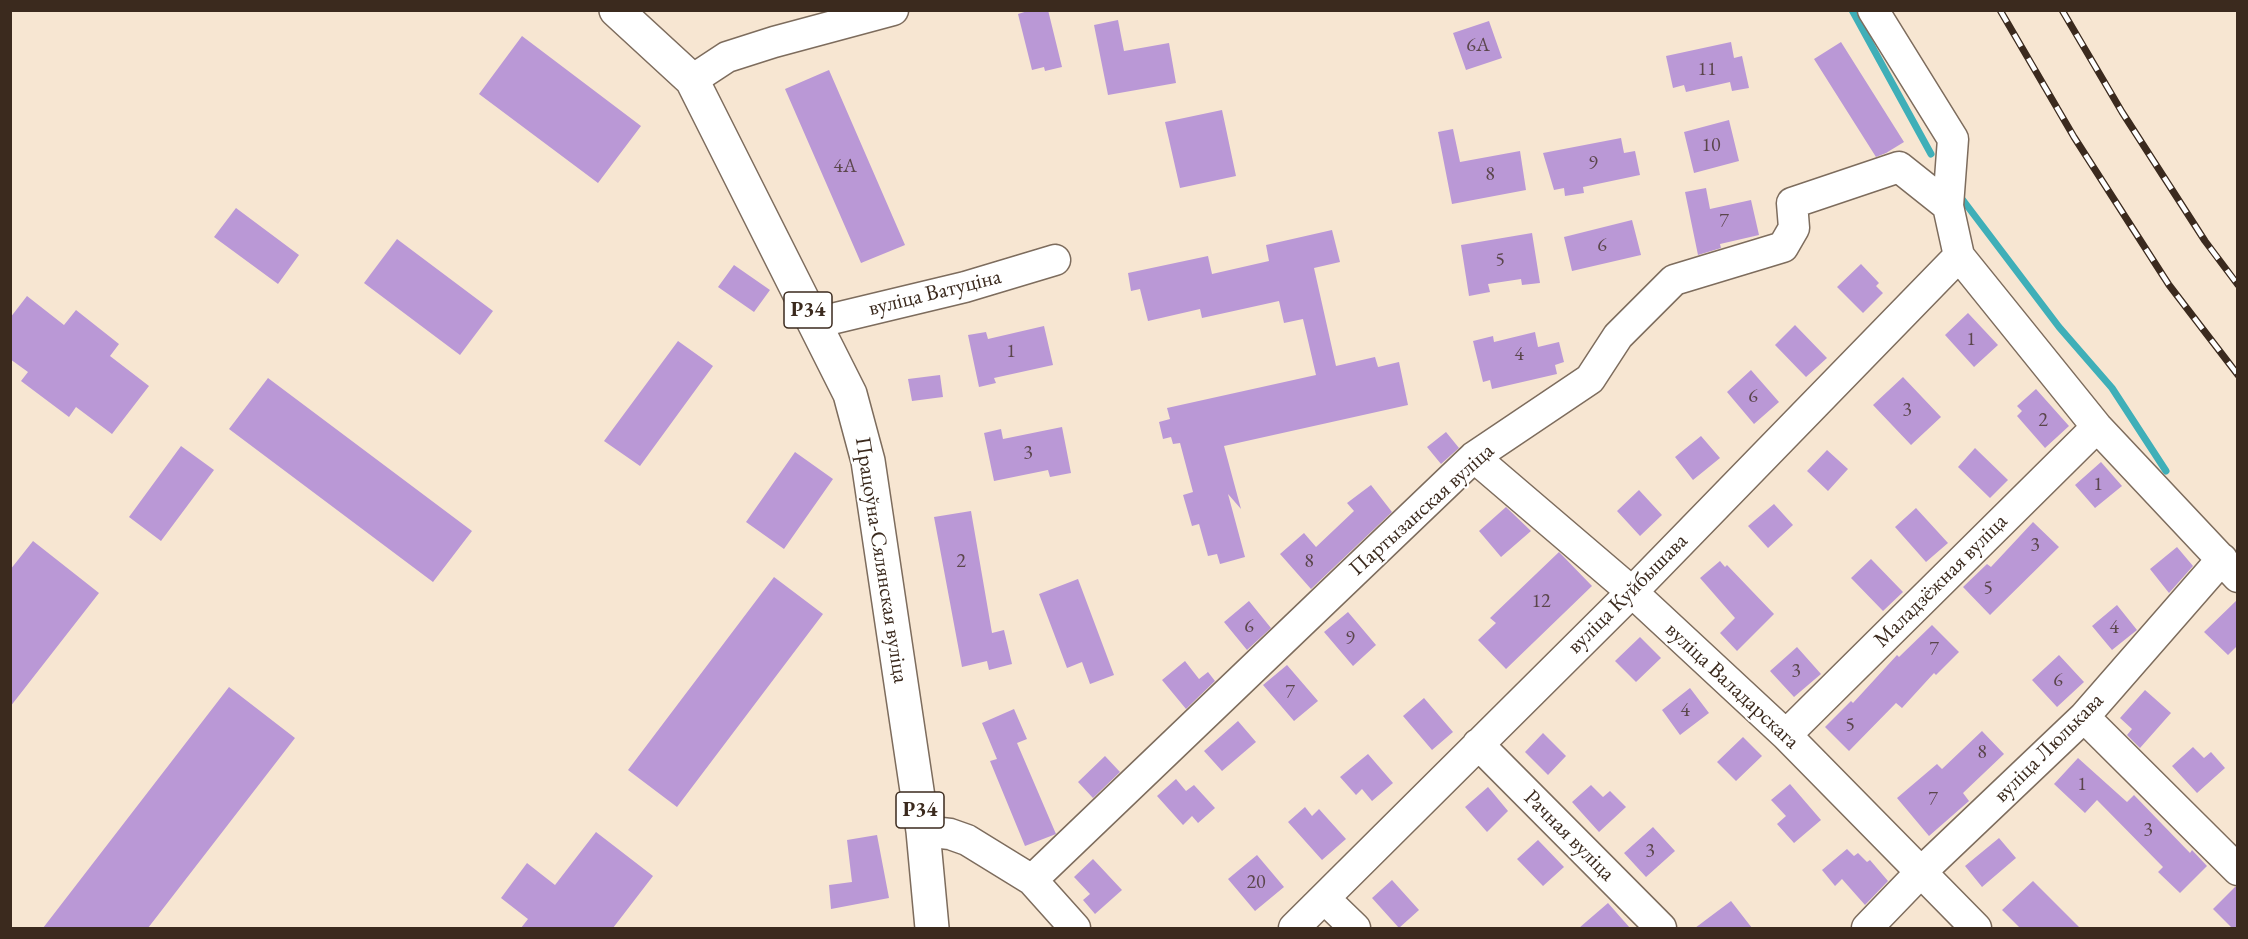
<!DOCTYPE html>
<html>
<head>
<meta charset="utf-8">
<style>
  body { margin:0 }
  #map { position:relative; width:2248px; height:939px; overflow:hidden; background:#f7e6d2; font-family:"EB Garamond",serif }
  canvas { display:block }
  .frame { position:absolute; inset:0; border:12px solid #3b2a1e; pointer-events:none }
</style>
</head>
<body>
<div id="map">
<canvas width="2248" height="939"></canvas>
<div class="frame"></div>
</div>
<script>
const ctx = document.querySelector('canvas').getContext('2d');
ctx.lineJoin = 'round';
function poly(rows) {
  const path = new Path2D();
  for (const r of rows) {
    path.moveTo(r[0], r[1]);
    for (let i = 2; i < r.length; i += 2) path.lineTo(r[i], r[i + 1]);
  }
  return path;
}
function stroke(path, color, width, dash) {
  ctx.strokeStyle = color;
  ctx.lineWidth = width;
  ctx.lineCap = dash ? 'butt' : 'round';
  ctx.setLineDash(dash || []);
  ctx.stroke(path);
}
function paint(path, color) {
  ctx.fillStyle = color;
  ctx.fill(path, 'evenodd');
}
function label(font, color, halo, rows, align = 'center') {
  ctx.font = font + ' "EB Garamond",serif';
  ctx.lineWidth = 4.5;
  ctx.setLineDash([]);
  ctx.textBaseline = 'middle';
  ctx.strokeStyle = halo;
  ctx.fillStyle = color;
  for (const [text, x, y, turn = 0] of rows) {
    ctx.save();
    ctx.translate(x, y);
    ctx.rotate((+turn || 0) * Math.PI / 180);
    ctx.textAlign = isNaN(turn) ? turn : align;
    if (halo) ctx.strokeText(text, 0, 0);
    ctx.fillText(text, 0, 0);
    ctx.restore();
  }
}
stroke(poly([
  [1852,10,1931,154],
  [1959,195,2059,327,2112,388,2166,471]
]), '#3fafb8', 7);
paint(poly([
  [1031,10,1048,10,1062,67,1045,71,1044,67,1032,70,1018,14],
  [1118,20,1124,51,1169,43,1176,83,1108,95,1094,25],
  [1489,21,1502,58,1466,70,1453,33],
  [522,36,641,126,598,183,479,94],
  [1731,42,1734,58,1742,56,1749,88,1732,91,1730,82,1686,92,1684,85,1673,88,1666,56],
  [1841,42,1904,142,1886,153,1876,157,1814,59],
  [829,70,905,245,861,263,785,89],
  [1222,110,1236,176,1180,188,1165,122],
  [1729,120,1739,161,1694,173,1684,132],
  [1453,129,1460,162,1520,151,1526,190,1452,204,1438,132],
  [1621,138,1624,153,1635,151,1640,175,1583,187,1584,193,1565,196,1564,188,1554,190,1543,153],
  [1706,188,1710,209,1751,200,1759,235,1720,244,1721,248,1698,255,1685,192],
  [236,208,299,255,278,284,214,237],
  [1632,220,1641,255,1572,271,1564,237],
  [1332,230,1340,262,1314,268,1336,366,1375,357,1378,367,1399,362,1408,405,1224,446,1241,509,1228,494,1245,557,1220,564,1217,554,1208,556,1199,524,1192,526,1183,495,1193,492,1180,443,1173,444,1171,437,1163,439,1159,422,1170,419,1167,408,1316,375,1303,319,1284,323,1279,301,1202,318,1200,309,1148,321,1140,289,1131,291,1128,273,1208,256,1212,274,1269,261,1266,245],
  [1532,233,1540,283,1522,285,1521,279,1488,284,1490,292,1469,296,1461,245],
  [397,239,493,311,460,355,364,283],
  [1861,264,1879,283,1876,286,1883,293,1863,313,1837,287],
  [734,265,770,290,754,312,718,287],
  [27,296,64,325,76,310,119,344,110,356,149,386,112,434,76,407,69,417,21,381,28,372,10,359,10,318],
  [1968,313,1998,345,1974,367,1945,335],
  [1795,325,1827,358,1806,377,1775,345],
  [1044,326,1053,365,994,378,996,383,979,387,968,335,986,332,988,339],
  [1535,332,1538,347,1559,342,1564,362,1555,365,1557,374,1492,389,1490,380,1483,382,1473,341,1493,336,1494,342],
  [678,341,713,366,640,466,604,441],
  [1751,370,1779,402,1754,424,1727,392],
  [940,375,943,397,912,401,908,379],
  [1903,377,1941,417,1911,445,1873,405],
  [268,378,472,531,433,582,229,429],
  [2036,389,2069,426,2045,448,2017,416,2022,411,2017,406],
  [1062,427,1071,473,1050,477,1048,470,994,481,984,433,1001,429,1003,439],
  [1446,432,1459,448,1441,464,1427,447],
  [1701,436,1720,458,1693,480,1675,457],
  [181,446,214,470,161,541,129,517],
  [1975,448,2008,480,1990,498,1958,467],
  [1827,450,1848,469,1828,491,1807,471],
  [795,452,833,479,784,549,746,522],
  [2101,462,2122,486,2095,508,2075,485],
  [1371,485,1392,512,1311,589,1280,554,1304,533,1316,547,1354,511,1347,503],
  [1639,490,1662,515,1640,536,1617,511],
  [1774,504,1793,525,1768,548,1748,526],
  [1506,507,1531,531,1501,557,1479,531],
  [1916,508,1948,543,1926,562,1895,527],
  [971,511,992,633,1004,630,1012,664,989,670,987,661,962,667,934,517],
  [2033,522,2059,547,1990,615,1963,587,1987,564,1991,567],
  [33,541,99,593,10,707,10,570],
  [2177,547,2193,566,2169,593,2150,569],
  [1559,552,1592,586,1506,669,1478,640,1496,623,1490,618],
  [1871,559,1903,592,1883,611,1851,578],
  [1720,561,1725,567,1727,565,1774,614,1737,651,1720,633,1735,618,1700,578],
  [774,577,823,614,677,807,628,770],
  [1078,579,1114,675,1090,684,1082,662,1067,668,1039,594],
  [2238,599,2238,645,2228,655,2204,632],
  [1249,601,1271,628,1247,650,1224,622],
  [2117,605,2137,630,2112,650,2092,626],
  [1348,612,1376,645,1353,666,1324,632],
  [1932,625,1959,652,1936,675,1934,673,1902,708,1896,703,1849,751,1825,727,1851,701,1853,703,1897,655,1899,657],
  [1640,637,1661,658,1636,682,1615,661],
  [1797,647,1821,674,1794,697,1770,671],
  [2059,655,2084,682,2057,707,2032,680],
  [1185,661,1199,679,1208,672,1215,681,1186,709,1162,680],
  [1287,665,1318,701,1294,721,1263,685],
  [229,687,295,738,148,928,43,928],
  [1690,688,1709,713,1680,735,1662,710],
  [2145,690,2171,713,2140,748,2127,735,2132,729,2120,718],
  [1424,698,1453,732,1432,750,1403,716],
  [1014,709,1027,739,1017,743,1056,834,1025,846,990,761,997,759,982,723],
  [1238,721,1256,742,1222,771,1204,751],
  [1982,731,2004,754,1963,793,1969,801,1929,836,1897,798,1937,764,1942,769],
  [1543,733,1566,756,1548,775,1525,752],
  [1743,737,1762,756,1736,781,1717,762],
  [2193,747,2204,758,2211,752,2225,768,2197,793,2172,766],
  [1368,754,1393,783,1372,801,1362,789,1356,795,1340,777],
  [1105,756,1120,772,1093,798,1078,782],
  [2078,758,2127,802,2134,795,2190,853,2192,850,2207,866,2180,893,2158,872,2163,867,2097,800,2085,813,2054,784],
  [1176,779,1186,791,1194,785,1215,808,1198,823,1192,816,1183,825,1157,796],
  [1790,784,1821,820,1794,843,1777,824,1786,816,1771,800],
  [1591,785,1603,797,1610,791,1626,807,1599,832,1572,802],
  [1488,787,1508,811,1487,832,1465,807],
  [1305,807,1312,816,1319,809,1346,839,1322,860,1288,822],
  [1653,827,1675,851,1646,877,1624,853],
  [596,832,653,876,613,928,521,928,528,919,501,898,527,863,555,885],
  [877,835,889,898,831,909,829,885,852,882,847,840],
  [1999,838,2016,858,1982,887,1965,866],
  [1538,840,1564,867,1543,886,1517,859],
  [1847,849,1854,856,1858,853,1867,862,1870,860,1888,881,1865,905,1842,879,1835,886,1822,870],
  [1257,855,1284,887,1255,911,1228,879],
  [1093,859,1122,890,1095,914,1083,900,1090,894,1074,877],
  [1392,880,1419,910,1399,928,1372,898],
  [2033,881,2080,928,2020,928,2002,910],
  [2235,887,2238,887,2238,928,2232,928,2213,909],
  [1731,901,1752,928,1695,928],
  [1608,903,1630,928,1579,928]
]), '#ba98d6');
const minor = poly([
  [1873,10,1953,139,1948,206,1959,256,2097,427,2238,577],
  [692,80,727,57,774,42,893,10],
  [815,323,965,287,1055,260],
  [1474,457,1632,592,1786,735,1976,928],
  [2084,717,2238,870],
  [1786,735,2097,427],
  [1478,744,1661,928],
  [923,831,950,834,967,840,1032,880,1075,928],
  [1032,880,1474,457,1590,379,1618,336,1674,280,1783,247,1794,228,1792,203,1899,167,1948,206],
  [1325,899,1355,928],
  [1294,928,1632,592,1959,256],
  [1867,928,1920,873,2084,717,2222,559]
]);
const major = poly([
  [616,10,692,80,850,394,868,461,923,831,932,928]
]);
stroke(minor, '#7d6c5d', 33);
stroke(major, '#7d6c5d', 36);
stroke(minor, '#fff', 30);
stroke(major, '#fff', 33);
const rail = poly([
  [2000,10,2074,137,2169,285,2238,375],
  [2062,10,2122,112,2205,241,2238,285]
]);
stroke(rail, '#3b2a1e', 7);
stroke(rail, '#fff', 4.5, [14]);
label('20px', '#5b464c', null, [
  ["6А",1478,46],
  ["11",1707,70],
  ["10",1711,146],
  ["9",1593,164],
  ["4А",845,167],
  ["8",1490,175],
  ["7",1724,222],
  ["6",1602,246],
  ["5",1500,261],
  ["1",1971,340],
  ["1",1011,352],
  ["4",1519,355],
  ["6",1753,397],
  ["3",1907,411],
  ["2",2043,421],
  ["3",1028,454],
  ["1",2098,485],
  ["3",2035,546],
  ["2",961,562],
  ["8",1309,562],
  ["5",1988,589],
  ["12",1541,602],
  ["6",1249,627],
  ["4",2114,628],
  ["9",1350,639],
  ["7",1934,650],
  ["3",1796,672],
  ["6",2058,681],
  ["7",1290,693],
  ["4",1685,711],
  ["5",1850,726],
  ["8",1982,753],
  ["1",2082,785],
  ["7",1933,800],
  ["3",2148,831],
  ["3",1650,852],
  ["20",1256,883]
]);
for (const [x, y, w] of [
  [808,310,48],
  [920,810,48]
]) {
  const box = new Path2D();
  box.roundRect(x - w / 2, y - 18, w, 36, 4.5);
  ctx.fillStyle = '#fff';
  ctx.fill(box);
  stroke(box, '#3b2a1e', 1.5);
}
label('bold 21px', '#3b2a1e', null, [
  ["Р34",808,310],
  ["Р34",920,810]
]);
label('22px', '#3b2a1e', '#fff', [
  ["вуліца Ватуціна",935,293,-14],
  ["Партызанская вуліца",1422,510,-42],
  ["Працоўна-Сялянская вуліца",881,560,81],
  ["Маладзёжная вуліца",1941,581,-45],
  ["вуліца Куйбышава",1628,594,-45],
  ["вуліца Валадарскага",1732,686,43],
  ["вуліца Люлькава",2049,748,-45],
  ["Рачная вуліца",1569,836,45]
]);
</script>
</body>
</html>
